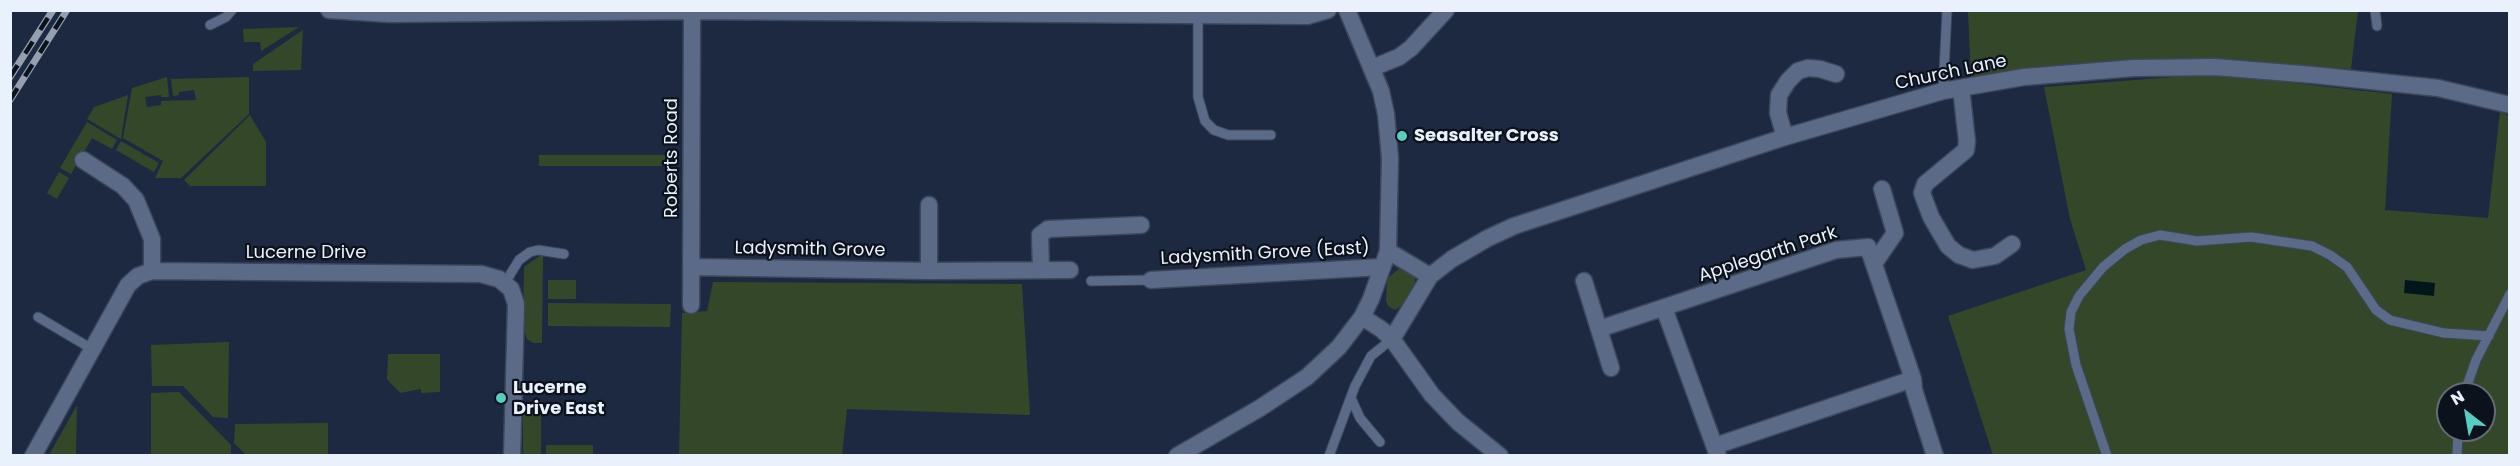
<!DOCTYPE html>
<html>
<head>
<meta charset="utf-8">
<style>
  body { margin:0 }
  #map { position:relative; width:2520px; height:466px; overflow:hidden; background:#1c2941; font-family:Poppins,sans-serif }
  canvas { display:block }
  .frame { position:absolute; inset:0; border:12px solid #e9f1fd; pointer-events:none }
  .north { position:absolute; left:2436px; top:382px; width:60px; height:60px; box-sizing:border-box; background:#0c121c; border:2px solid #646b76; border-radius:50%; rotate:329deg; font-size:16px; font-weight:700; line-height:24px; text-align:center; color:#e9f1fd }
  .north::after { content:''; display:block; margin:auto; width:21px; height:27px; background:#57cec2; clip-path:polygon(50% 0,100% 100%,50% 72%,0 100%) }
</style>
</head>
<body>
<div id="map">
<canvas width="2520" height="466"></canvas>
<div class="frame"></div>
<div class="north">N</div>
</div>
<script>
const ctx = document.querySelector('canvas').getContext('2d');
ctx.lineJoin = 'round';
function paint(path, color) {
  ctx.fillStyle = color;
  ctx.fill(path, 'evenodd');
}
function poly(rows) {
  const path = new Path2D();
  for (const r of rows) {
    path.moveTo(r[0], r[1]);
    for (let i = 2; i < r.length; i += 2) path.lineTo(r[i], r[i + 1]);
  }
  return path;
}
function stroke(path, color, width, dash) {
  ctx.strokeStyle = color;
  ctx.lineWidth = width;
  ctx.lineCap = dash ? 'butt' : 'round';
  ctx.setLineDash(dash || []);
  ctx.stroke(path);
}
function label(font, color, halo, rows, align = 'center') {
  ctx.font = font + ' Poppins,sans-serif';
  ctx.lineWidth = 4.5;
  ctx.setLineDash([]);
  ctx.textBaseline = 'middle';
  ctx.strokeStyle = halo;
  ctx.fillStyle = color;
  for (const [text, x, y, turn = 0] of rows) {
    ctx.save();
    ctx.translate(x, y);
    ctx.rotate((+turn || 0) * Math.PI / 180);
    ctx.textAlign = isNaN(turn) ? turn : align;
    if (halo) ctx.strokeText(text, 0, 0);
    ctx.fillText(text, 0, 0);
    ctx.restore();
  }
}
paint(poly([
  [1968,11,2358,11,2351,69,2216,63,1971,80],
  [299,27,261,51,260,42,244,42,243,29],
  [303,30,301,70,253,71,253,64],
  [2213,74,2392,94,2385,210,2488,218,2500,112,2509,116,2509,455,1993,455,1948,316,2086,270,2070,219,2044,87],
  [2448,394,2484,394,2484,430,2448,430],
  [167,77,169,97,161,97,161,95,145,97,147,107,161,105,161,101,196,100,194,90,179,92,179,95,173,96,171,79,249,77,249,114,181,178,155,178,163,161,123,138,132,88],
  [128,95,121,139,87,119,94,107],
  [250,115,266,142,266,186,190,186,184,180],
  [87,122,117,140,112,149,92,138,71,174,60,168],
  [121,141,159,163,154,172,116,150],
  [539,155,675,155,675,166,539,166],
  [59,172,69,178,57,199,47,193],
  [541,255,543,256,542,343,533,343,527,339,523,326,524,267],
  [1400,268,1407,268,1415,276,1415,282,1403,305,1395,310,1388,306,1386,301,1387,283,1389,277],
  [548,280,576,280,576,299,548,299],
  [713,282,1022,284,1030,415,847,409,842,455,679,456,682,313,707,311],
  [548,303,671,304,670,327,548,326],
  [229,342,228,418,213,417,183,386,152,386,151,345],
  [388,354,440,354,440,392,421,393,421,389,400,393,387,379],
  [179,392,231,445,231,455,151,455,151,393],
  [541,400,541,455,523,455,523,416,528,408],
  [77,405,76,455,49,455],
  [328,423,328,455,246,455,234,443,235,424],
  [546,445,593,445,593,455,546,455]
]), '#344829');
paint(poly([
  [2405,280,2435,283,2434,296,2404,293]
]), '#00161b');
const service = poly([
  [2375,10,2377,26],
  [1198,15,1198,97,1205,121,1214,130,1228,135,1271,135],
  [210,25,226,17,232,10],
  [1943,91,1947,10],
  [1091,281,1151,280],
  [505,283,519,260,530,252,538,250,564,254],
  [38,317,92,349],
  [2464,394,2476,360,2510,294],
  [1351,398,1360,418,1380,442],
  [1329,456,1355,386,1371,356,1392,339],
  [2107,456,2076,365,2069,329,2071,312,2079,296,2103,267,2125,249,2141,240,2160,235,2197,241,2251,237,2312,246,2330,255,2347,267,2376,310,2390,320,2444,333,2489,336],
  [2457,456,2458,430]
]);
const minor = poly([
  [329,10,389,14,692,11,1307,16,1328,10],
  [1372,68,1399,57,1411,48,1446,10],
  [1961,88,1967,141,1966,150,1925,184,1922,193,1931,217,1948,246,1959,255,1973,260,1995,256,2012,244],
  [1785,137,1778,113,1779,95,1788,81,1798,71,1808,68,1820,69,1836,74],
  [83,160,123,186,136,200,152,239,152,271],
  [1388,251,1430,276],
  [1875,262,1895,233,1882,189],
  [691,267,929,271,1070,270],
  [1041,270,1040,235,1048,229,1141,225],
  [929,271,929,205],
  [1151,280,1382,267],
  [1584,281,1611,368],
  [691,305,692,11],
  [1664,308,1718,456],
  [1362,317,1381,329,1392,339,1432,395,1458,422,1500,456],
  [1599,329,1836,250,1868,247,1913,379,1914,390,1935,456],
  [1392,339,1430,276,1452,259,1488,238,1514,226,1785,137,1943,91,2024,77,2134,68,2215,67,2314,75,2438,88,2510,105],
  [1715,446,1913,379],
  [33,456,128,285,138,276,152,271,481,274,499,279,511,289,516,304,512,456]
]);
const tertiary = poly([
  [1177,456,1260,408,1307,377,1339,347,1362,317,1371,299,1388,251,1390,158,1386,114,1381,91,1347,10]
]);
stroke(service, '#3c475a', 11);
stroke(minor, '#3c475a', 19);
stroke(tertiary, '#3c475a', 19);
stroke(service, '#5b6b87', 9);
stroke(minor, '#5b6b87', 16);
stroke(tertiary, '#5b6b87', 16);
const rail = poly([
  [10,77,53,10],
  [10,100,67,10]
]);
stroke(rail, '#959fb0', 7);
stroke(rail, '#0c121c', 4.5, [14]);
for (const [x, y, r, color] of [
  [1402,136,6,"#57cec2"],
  [501,398,6,"#57cec2"]
]) {
  const dot = new Path2D();
  dot.arc(x, y, r, 0, 2 * Math.PI);
  ctx.fillStyle = color;
  ctx.fill(dot);
  stroke(dot, '#0c121c', 2);
}
label('18px', '#e9f1fd', '#0c121c', [
  ["Church Lane",1951,73,-12],
  ["Roberts Road",672,158,-90],
  ["Ladysmith Grove",810,250,1],
  ["Lucerne Drive",306,253],
  ["Ladysmith Grove (East)",1265,254,-3],
  ["Applegarth Park",1768,255,-18]
]);
label('bold 18px', '#e9f1fd', '#0c121c', [
  ["Seasalter Cross",1414,136],
  ["Lucerne",513,388],
  ["Drive East",513,409]
], 'left');
</script>
</body>
</html>
